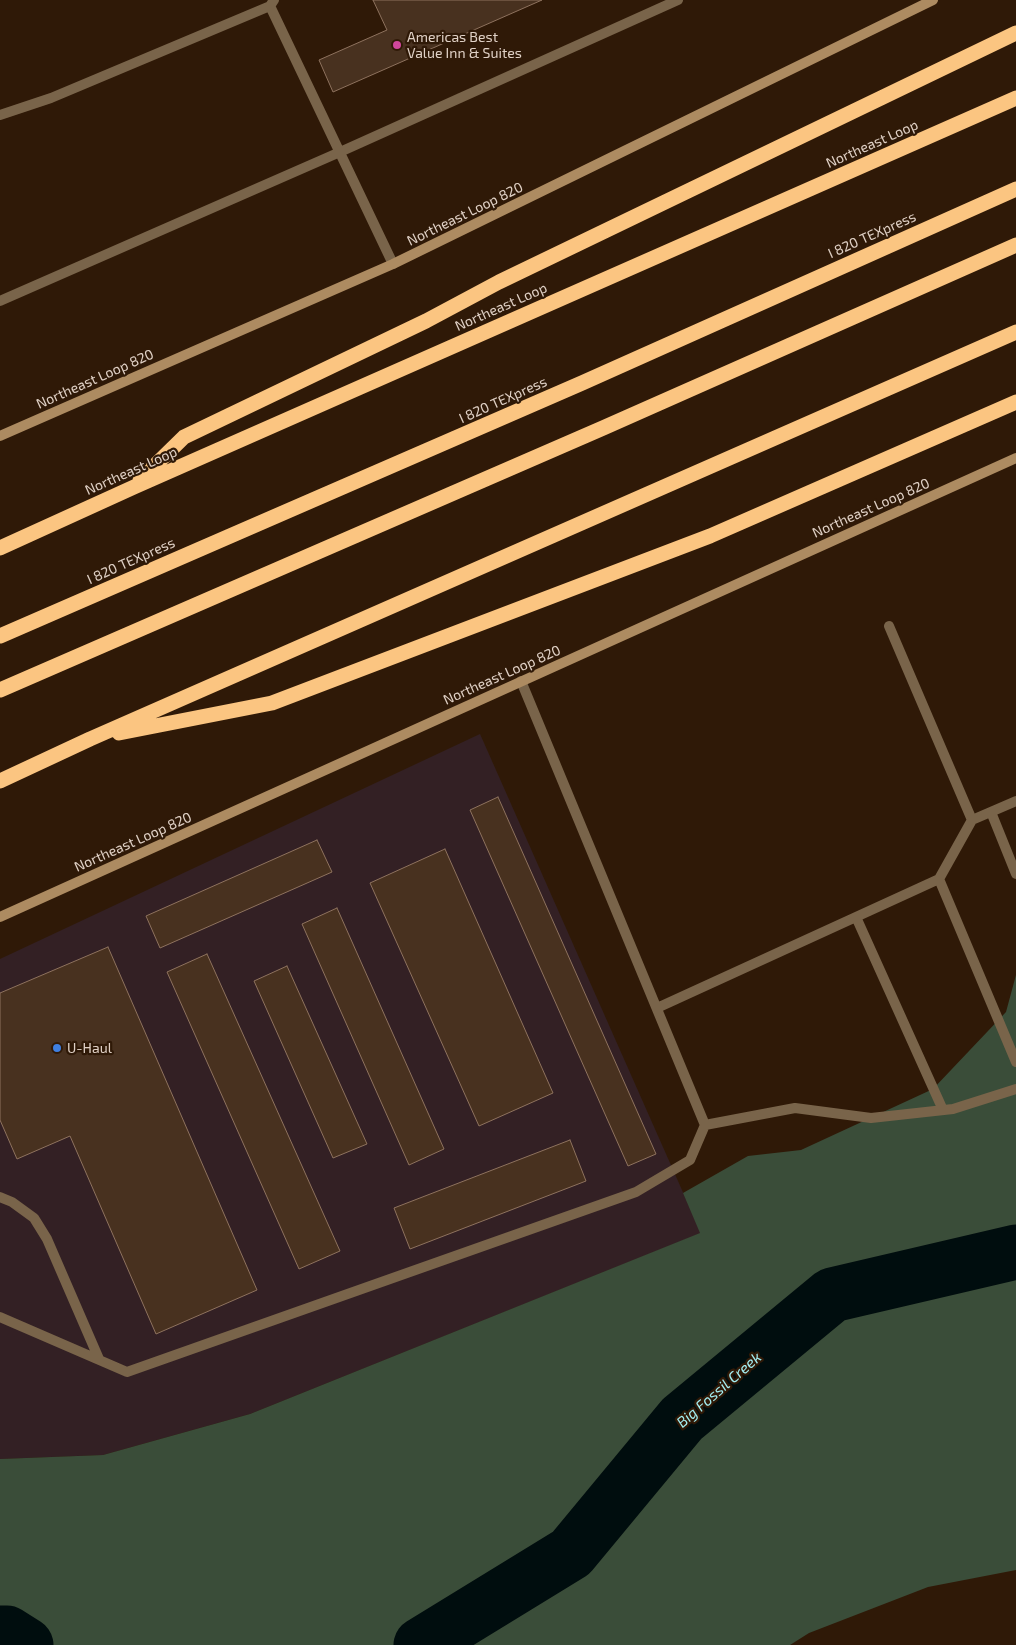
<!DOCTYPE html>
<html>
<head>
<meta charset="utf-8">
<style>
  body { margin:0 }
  canvas { display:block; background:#2f1907 }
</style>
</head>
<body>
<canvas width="1016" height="1645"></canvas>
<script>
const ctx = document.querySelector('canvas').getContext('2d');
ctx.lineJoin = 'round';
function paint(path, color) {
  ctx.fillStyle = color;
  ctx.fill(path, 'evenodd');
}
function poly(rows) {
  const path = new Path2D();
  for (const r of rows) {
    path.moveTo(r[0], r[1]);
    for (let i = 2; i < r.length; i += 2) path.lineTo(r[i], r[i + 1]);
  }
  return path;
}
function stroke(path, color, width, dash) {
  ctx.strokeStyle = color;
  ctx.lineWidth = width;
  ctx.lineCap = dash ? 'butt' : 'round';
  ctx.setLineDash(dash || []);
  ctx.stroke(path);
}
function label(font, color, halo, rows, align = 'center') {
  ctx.font = font + ' "Exo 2",sans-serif';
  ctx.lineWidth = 4.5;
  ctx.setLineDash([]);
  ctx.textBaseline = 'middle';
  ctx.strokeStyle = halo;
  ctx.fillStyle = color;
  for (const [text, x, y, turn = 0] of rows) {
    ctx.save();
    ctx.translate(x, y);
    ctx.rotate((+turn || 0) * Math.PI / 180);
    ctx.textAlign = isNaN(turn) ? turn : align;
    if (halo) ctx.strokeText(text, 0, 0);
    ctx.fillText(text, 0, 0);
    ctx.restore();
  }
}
paint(poly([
  [480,734,701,1233,250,1414,103,1455,0,1459,0,959]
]), '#332024');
paint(poly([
  [1016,975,1016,1570,928,1587,809,1633,790,1645,0,1645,0,1459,103,1455,250,1414,700,1233,683,1193,748,1156,801,1150,933,1089,1006,1012]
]), '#3a4d39');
stroke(poly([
  [0,1633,7,1633,26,1645],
  [421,1645,571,1553,682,1419,832,1295,1016,1252]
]), '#000d0e', 55);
const building = poly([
  [373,0,542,0,333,92,319,60,387,30,373,0],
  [498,797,656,1154,628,1166,470,810,498,797],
  [317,840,332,872,160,948,146,916,317,840],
  [445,849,553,1093,479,1126,370,883,445,849],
  [337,908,444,1149,409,1165,302,924,337,908],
  [108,947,257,1290,156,1334,70,1136,17,1159,0,1120,0,993,108,947],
  [207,954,340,1251,299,1269,167,972,207,954],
  [287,966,367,1144,333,1158,254,981,287,966],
  [570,1140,586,1181,410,1249,394,1208,570,1140]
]);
paint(building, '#48311f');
stroke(building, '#8e725e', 1);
stroke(poly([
  [274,0,270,6,393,264],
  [0,115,51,98,270,6],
  [0,301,340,152,678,0],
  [889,626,972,820],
  [991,812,1016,874],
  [939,879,1016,1062],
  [856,917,943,1110],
  [657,1008,939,879,972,820,1016,801],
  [705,1125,795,1108,871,1118,953,1109,1016,1089],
  [0,1197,12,1202,34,1218,47,1239,99,1359],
  [0,1317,127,1372,636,1192,690,1160,705,1125,521,681]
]), '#79644a', 10);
stroke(poly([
  [0,436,393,264,933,0],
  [0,917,1016,458]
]), '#ad8b61', 10);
stroke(poly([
  [140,480,184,437,426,321,499,282,1016,33],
  [0,548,134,487,1016,98],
  [0,636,582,383,1016,189],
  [0,690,603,428,1016,245],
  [119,733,272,703,710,536,1016,402],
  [0,781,90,739,1016,332]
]), '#fbc581', 15);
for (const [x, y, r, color] of [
  [397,45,5,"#d1479c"],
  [57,1048,5,"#3f7fe0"]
]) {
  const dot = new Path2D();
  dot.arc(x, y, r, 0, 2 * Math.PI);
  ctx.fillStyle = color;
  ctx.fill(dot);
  stroke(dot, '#2f1907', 2);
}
label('14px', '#e0d1c6', '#2f1907', [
  ["Americas Best",407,37],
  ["Value Inn & Suites",407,53],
  ["U-Haul",67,1048]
], 'left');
label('14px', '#e0d1c6', '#2f1907', [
  ["Northeast Loop",872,144,-24],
  ["Northeast Loop 820",465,214,-26],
  ["I 820 TEXpress",872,235,-24],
  ["Northeast Loop",501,307,-24],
  ["Northeast Loop 820",95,379,-24],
  ["I 820 TEXpress",503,400,-24],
  ["Northeast Loop",131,471,-24],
  ["Northeast Loop 820",871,508,-24],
  ["I 820 TEXpress",131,561,-24],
  ["Northeast Loop 820",502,675,-24],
  ["Northeast Loop 820",133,842,-24]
]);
label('italic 15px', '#a4eff3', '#2f1907', [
  ["Big Fossil Creek",719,1390,-41]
]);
</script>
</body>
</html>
